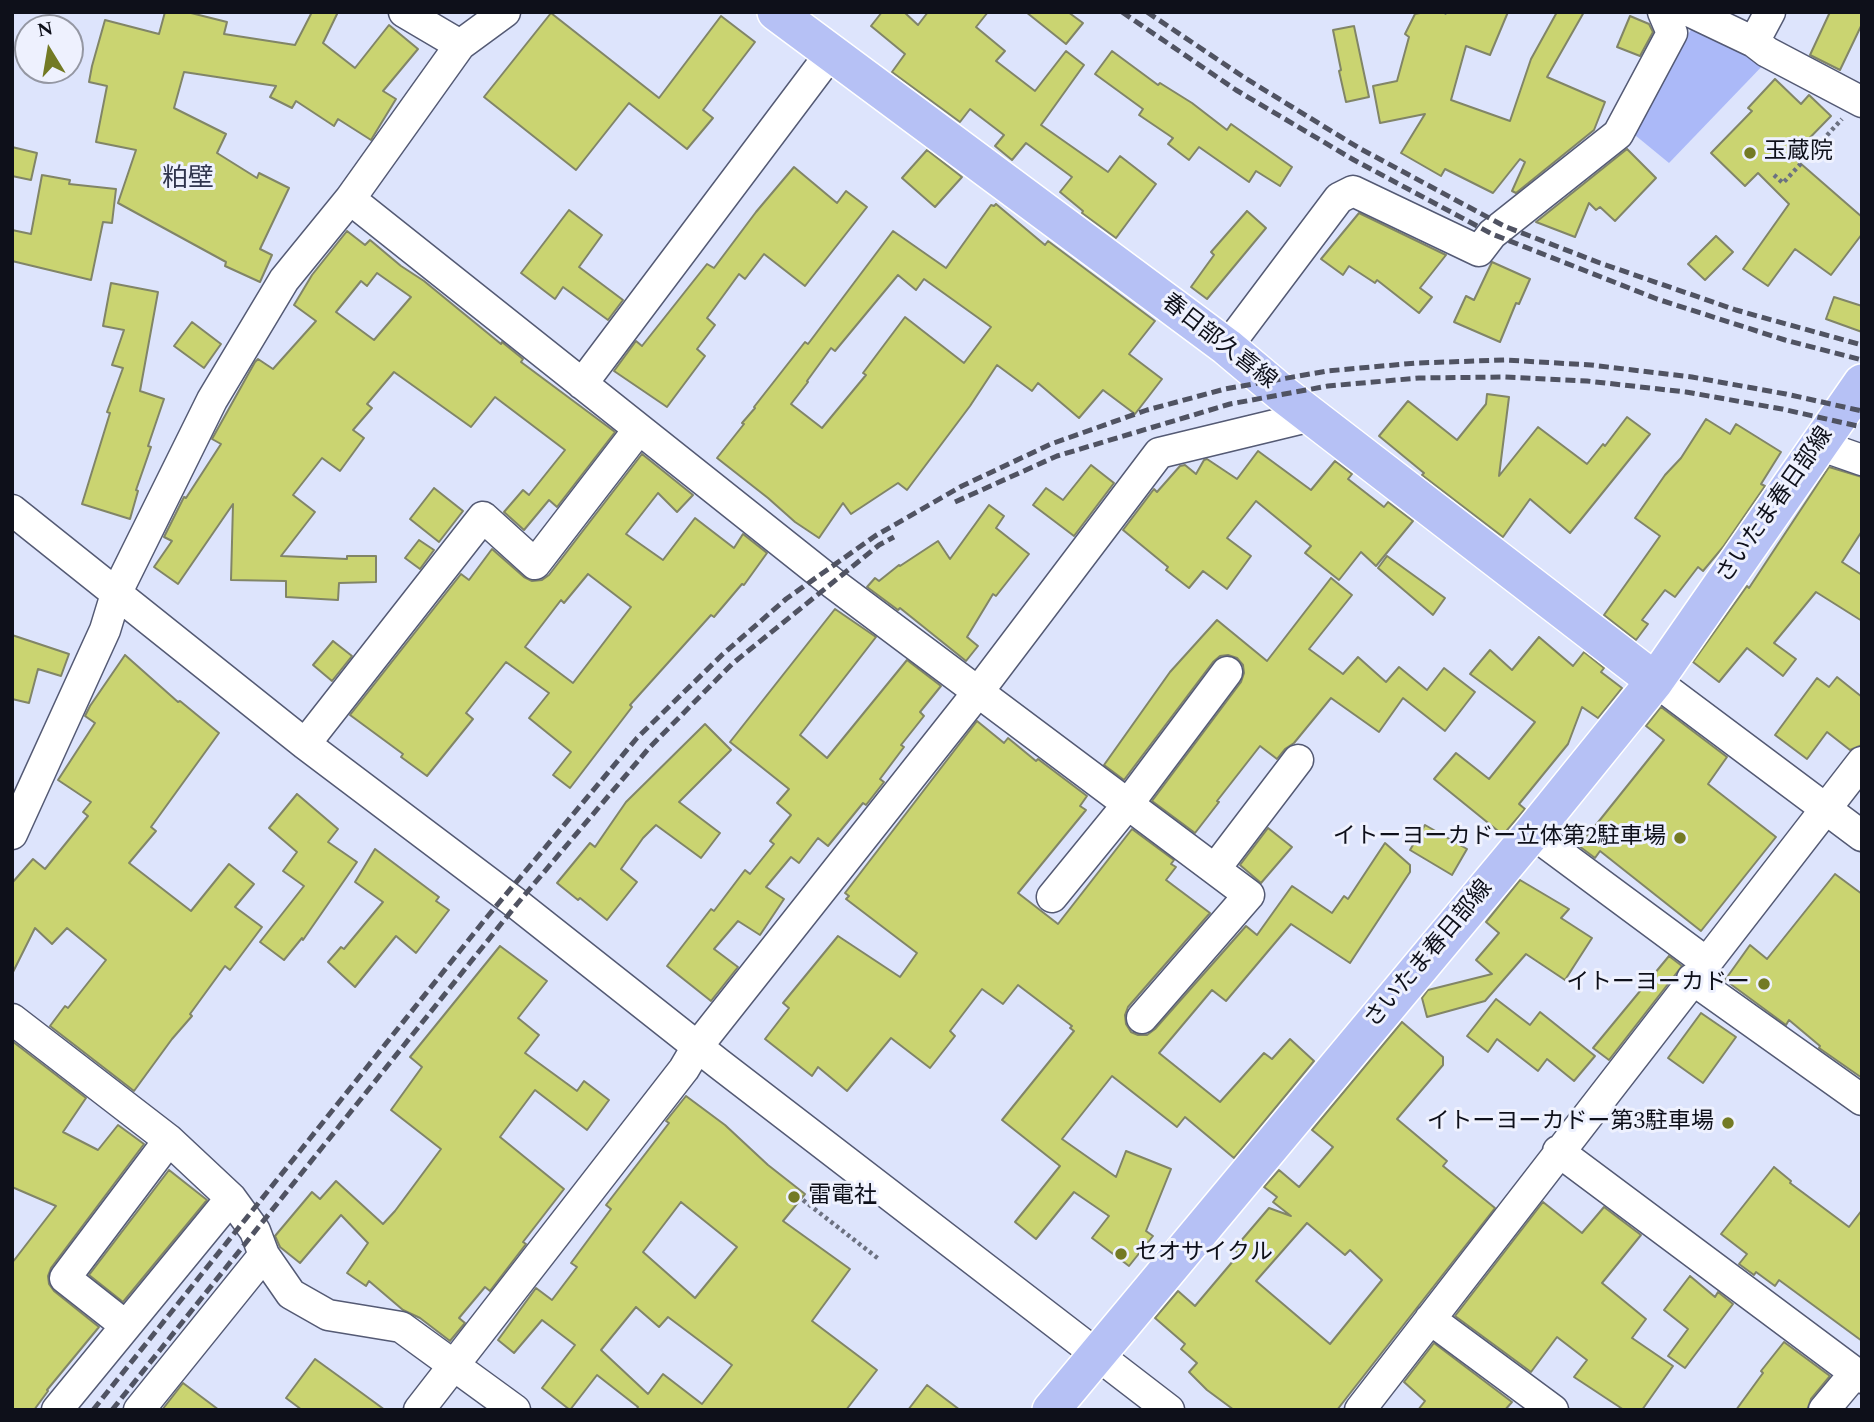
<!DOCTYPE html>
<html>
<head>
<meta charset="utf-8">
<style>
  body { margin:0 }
  #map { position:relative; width:1874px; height:1422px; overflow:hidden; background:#dde4fc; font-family:Spectral,serif }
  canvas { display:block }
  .frame { position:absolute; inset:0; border:14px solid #0e101a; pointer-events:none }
  .north { position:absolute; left:14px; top:14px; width:70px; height:70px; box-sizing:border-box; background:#eef1fe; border:2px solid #9497a3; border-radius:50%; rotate:349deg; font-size:19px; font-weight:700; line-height:28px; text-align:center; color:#0e101a }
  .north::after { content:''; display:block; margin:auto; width:24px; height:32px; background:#737a24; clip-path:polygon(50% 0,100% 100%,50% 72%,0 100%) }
</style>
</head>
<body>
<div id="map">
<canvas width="1874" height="1422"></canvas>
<div class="frame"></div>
<div class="north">N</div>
</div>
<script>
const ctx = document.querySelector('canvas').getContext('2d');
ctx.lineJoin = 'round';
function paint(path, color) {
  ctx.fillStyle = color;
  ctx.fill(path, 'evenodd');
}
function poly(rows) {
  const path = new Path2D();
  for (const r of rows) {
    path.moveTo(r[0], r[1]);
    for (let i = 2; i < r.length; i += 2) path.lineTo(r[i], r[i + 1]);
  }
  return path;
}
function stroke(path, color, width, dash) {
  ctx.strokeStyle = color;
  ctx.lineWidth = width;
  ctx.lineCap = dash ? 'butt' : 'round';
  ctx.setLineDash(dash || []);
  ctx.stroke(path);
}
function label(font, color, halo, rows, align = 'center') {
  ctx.font = font + ' Spectral,"Noto Sans JP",serif';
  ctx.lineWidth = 6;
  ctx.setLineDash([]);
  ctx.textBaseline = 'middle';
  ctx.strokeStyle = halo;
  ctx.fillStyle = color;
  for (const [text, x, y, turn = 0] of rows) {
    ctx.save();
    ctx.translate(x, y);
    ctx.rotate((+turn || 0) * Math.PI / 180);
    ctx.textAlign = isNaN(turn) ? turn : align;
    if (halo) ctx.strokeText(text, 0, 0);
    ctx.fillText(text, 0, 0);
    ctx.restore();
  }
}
paint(poly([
  [1692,28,1768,60,1669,163,1630,131]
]), '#abb9f8');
const building = poly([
  [165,12,187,12,227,22,224,34,295,45,312,12,338,12,323,43,355,68,389,25,418,49,383,91,396,99,371,140,338,119,334,126,296,101,292,108,270,97,276,86,184,72,174,108,226,134,217,153,257,178,259,173,289,188,260,249,272,255,260,282,225,266,226,262,118,203,136,150,96,142,107,86,89,82,92,66,105,20,159,34,165,12],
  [882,12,904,12,918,25,928,12,988,12,976,27,1005,51,996,61,1035,91,1066,51,1084,65,1041,125,1108,172,1120,156,1156,184,1116,238,1082,213,1083,211,1060,192,1072,177,1026,143,1012,160,995,146,1004,135,970,109,960,122,892,72,905,54,871,26,882,12],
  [1026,12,1068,12,1083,23,1066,44,1026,12],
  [1425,12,1508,12,1490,55,1466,46,1451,100,1510,121,1531,59,1557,12,1584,12,1547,77,1605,102,1594,130,1516,193,1512,191,1525,162,1520,159,1493,193,1445,169,1441,176,1401,153,1425,114,1380,123,1373,86,1397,81,1409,37,1405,34,1415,14,1425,12],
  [1830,12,1862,12,1862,24,1840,70,1810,55,1830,12],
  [551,13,659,98,721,16,755,42,703,110,713,118,687,149,629,103,576,170,484,97,551,13],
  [1630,16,1649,24,1653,32,1640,56,1617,47,1630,16],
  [1354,26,1369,97,1346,102,1339,71,1341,70,1333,30,1354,26],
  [1112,51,1158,85,1160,83,1192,103,1227,130,1231,124,1292,167,1280,186,1256,171,1249,182,1199,147,1189,160,1168,144,1173,138,1139,115,1143,109,1095,74,1112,51],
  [1775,79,1801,104,1809,95,1831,116,1792,156,1862,217,1862,234,1831,275,1795,249,1768,286,1743,269,1789,204,1758,173,1745,186,1711,153,1752,111,1748,108,1775,79],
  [12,147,37,153,31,180,12,176,12,147],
  [1627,149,1656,178,1615,221,1600,207,1596,210,1589,203,1575,237,1536,222,1627,149],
  [927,150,962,177,935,207,902,178,927,150],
  [794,167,837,203,846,191,867,207,805,286,764,254,745,279,739,274,707,318,715,325,697,349,705,356,667,407,614,371,636,341,642,346,707,264,714,268,756,212,794,167],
  [42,175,70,180,69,184,116,189,112,223,103,222,91,280,12,261,12,230,31,234,42,175],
  [996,204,1045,245,1048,241,1155,321,1129,354,1162,379,1135,414,1103,390,1079,418,1038,383,1032,391,997,365,970,406,907,490,898,483,851,514,843,503,819,538,795,522,768,498,717,458,744,424,742,423,755,408,754,407,805,342,808,344,893,231,946,268,991,205,994,206,996,204],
  [898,275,916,290,924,279,991,327,964,363,905,317,863,373,866,375,822,428,791,404,808,382,807,381,831,348,835,351,898,275],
  [569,210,602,235,579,267,623,300,608,320,563,287,555,299,521,273,569,210],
  [1247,211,1266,228,1207,299,1191,287,1214,255,1211,252,1247,211],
  [1359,213,1446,255,1420,288,1432,297,1419,313,1377,280,1375,283,1349,266,1343,275,1321,259,1359,213],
  [347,231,365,245,370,240,401,266,424,281,501,344,502,342,523,359,521,362,615,432,557,507,549,500,524,530,504,512,523,490,529,495,565,450,495,397,471,427,394,372,367,404,372,408,353,430,364,438,340,471,322,458,293,495,315,512,281,556,347,559,347,556,376,556,376,582,339,583,338,600,286,597,286,581,231,580,233,504,178,584,154,567,172,541,164,537,184,497,186,498,221,444,212,439,255,362,258,359,273,369,316,321,294,305,312,275,347,231],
  [377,273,411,297,374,340,336,312,361,281,367,286,377,273],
  [1716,236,1733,252,1705,280,1688,264,1716,236],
  [1492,262,1530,279,1519,304,1516,303,1500,342,1454,322,1466,296,1474,300,1492,262],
  [111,283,158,292,140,391,164,399,148,446,151,447,136,490,138,491,130,519,82,504,110,413,107,412,123,368,112,365,124,330,103,326,111,283],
  [1834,297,1862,306,1862,332,1826,319,1834,297],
  [192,322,221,344,204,368,174,346,192,322],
  [1487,394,1509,397,1499,476,1538,427,1587,464,1603,444,1605,446,1627,417,1650,434,1570,533,1530,499,1503,537,1422,475,1424,473,1379,436,1408,401,1457,440,1486,404,1487,394],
  [1706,419,1730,434,1736,424,1781,452,1761,484,1765,486,1723,547,1703,571,1698,567,1675,597,1665,590,1642,620,1648,624,1636,640,1604,615,1660,536,1635,518,1665,475,1681,458,1706,419],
  [1258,451,1311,490,1335,461,1352,474,1348,479,1384,507,1388,502,1413,521,1376,566,1361,552,1339,580,1305,553,1311,546,1256,501,1227,538,1251,556,1227,589,1203,571,1189,588,1166,570,1168,567,1123,530,1154,489,1157,492,1180,466,1185,465,1196,474,1204,460,1207,459,1237,479,1258,451],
  [642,454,693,495,677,512,658,493,626,534,663,560,695,518,734,548,743,534,767,553,744,585,742,584,714,617,711,615,630,705,632,707,570,788,553,775,571,752,529,718,549,693,506,662,466,713,473,719,427,776,401,757,403,754,350,715,461,574,469,580,492,549,524,577,532,581,542,580,549,575,642,454],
  [588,574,631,607,573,683,525,647,561,600,564,603,588,574],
  [1091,465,1114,483,1074,536,1033,505,1046,488,1063,500,1091,465],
  [1829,467,1862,477,1862,531,1842,562,1862,575,1862,621,1816,592,1774,643,1796,659,1783,676,1747,648,1719,682,1693,662,1747,586,1749,588,1829,467],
  [434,488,463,511,439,542,410,519,434,488],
  [989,505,1004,516,996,528,1029,554,996,596,993,594,967,637,978,646,966,661,900,608,898,610,867,587,875,578,879,581,899,565,900,566,938,541,950,559,989,505],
  [419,540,434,550,420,569,405,558,419,540],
  [1387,556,1445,598,1433,615,1378,568,1387,556],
  [1331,578,1352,595,1309,649,1343,674,1358,657,1386,682,1399,667,1427,690,1444,668,1475,692,1445,731,1403,698,1379,732,1331,698,1294,743,1285,749,1277,759,1260,746,1217,801,1219,802,1195,833,1152,801,1241,682,1244,673,1243,665,1237,658,1228,655,1220,656,1213,662,1124,780,1104,765,1170,672,1217,620,1267,661,1331,578],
  [835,609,876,637,800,735,827,758,907,660,941,686,920,712,924,716,901,745,904,747,880,779,884,782,866,805,863,803,828,846,818,838,799,863,791,857,766,887,784,899,760,935,738,921,714,949,738,967,711,1001,667,966,711,909,714,911,745,870,750,874,774,844,770,841,791,815,777,803,789,789,730,742,835,609],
  [12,635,69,654,61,676,38,669,29,703,12,699,12,635],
  [1539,637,1573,666,1584,652,1604,668,1601,672,1622,688,1598,718,1582,707,1568,744,1519,804,1525,809,1503,835,1434,779,1456,753,1489,779,1535,722,1470,674,1490,650,1512,670,1539,637],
  [333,641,352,656,332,681,313,665,333,641],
  [125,655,178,702,180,701,219,733,151,827,156,831,129,863,191,911,229,864,254,884,235,907,262,927,230,970,225,966,190,1014,192,1016,172,1039,134,1091,50,1026,65,1006,68,1008,106,960,67,928,52,944,35,928,12,974,12,883,33,859,45,869,88,816,83,812,91,802,58,780,95,723,85,716,90,706,125,655],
  [1837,677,1862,697,1862,745,1850,750,1827,732,1807,759,1775,735,1817,678,1829,687,1837,677],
  [1661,707,1727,757,1708,784,1776,837,1701,931,1600,851,1595,858,1579,846,1664,740,1646,726,1661,707],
  [977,721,1004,743,1008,738,1036,761,1038,759,1087,796,1080,806,1086,810,1018,893,1058,924,1132,829,1174,860,1171,864,1176,867,1166,880,1210,913,1128,1007,1125,1015,1126,1024,1131,1032,1138,1035,1147,1035,1155,1029,1246,926,1257,935,1292,886,1332,913,1344,896,1348,899,1385,843,1410,865,1410,872,1350,963,1291,924,1226,1001,1212,990,1159,1053,1220,1102,1264,1053,1272,1059,1290,1039,1314,1061,1234,1158,1185,1117,1177,1127,1112,1076,1062,1139,1116,1177,1126,1151,1171,1169,1146,1231,1153,1236,1129,1266,1092,1238,1109,1216,1074,1192,1036,1239,1015,1222,1060,1166,1002,1120,1074,1031,1070,1028,1072,1026,1018,985,1003,1004,982,989,950,1031,955,1036,930,1068,891,1038,847,1091,818,1067,812,1076,765,1039,789,1008,783,1003,838,936,900,977,917,953,846,899,849,896,845,893,977,721],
  [705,724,731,750,679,802,720,833,701,858,656,825,643,838,621,869,637,882,607,920,580,898,578,900,557,883,590,843,595,847,626,802,705,724],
  [297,794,338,829,328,842,357,862,303,940,302,938,284,960,260,942,304,886,283,871,297,852,269,828,297,794],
  [1425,825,1467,849,1452,875,1410,850,1425,825],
  [1268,828,1292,847,1261,883,1240,865,1268,828],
  [375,849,439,897,436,901,449,910,416,953,396,936,355,987,328,962,341,947,344,949,383,902,355,882,375,849],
  [1835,874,1862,894,1862,1078,1819,1048,1820,1046,1789,1020,1786,1025,1725,980,1750,945,1767,959,1835,874],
  [1520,880,1569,909,1561,918,1592,938,1565,980,1526,954,1485,1001,1427,1017,1422,998,1428,990,1492,974,1476,960,1499,933,1486,922,1520,880],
  [500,946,547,981,518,1018,539,1035,525,1053,577,1091,584,1081,609,1100,587,1130,535,1090,500,1137,564,1189,523,1242,526,1244,490,1291,485,1287,459,1318,465,1323,450,1341,420,1318,403,1310,369,1281,366,1286,347,1273,368,1243,341,1215,300,1263,280,1247,275,1236,312,1192,320,1199,336,1181,383,1224,395,1211,441,1149,391,1110,422,1067,410,1057,500,946],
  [1669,956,1682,966,1609,1060,1593,1048,1669,956],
  [1496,999,1530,1025,1540,1012,1595,1056,1574,1081,1547,1059,1538,1071,1497,1039,1488,1052,1467,1036,1496,999],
  [1701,1013,1736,1037,1703,1083,1668,1058,1701,1013],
  [1402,1022,1443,1057,1443,1065,1397,1119,1447,1161,1443,1166,1495,1208,1337,1410,1234,1410,1207,1390,1189,1372,1197,1363,1181,1349,1185,1344,1155,1318,1178,1291,1195,1306,1239,1254,1234,1249,1269,1208,1291,1216,1273,1202,1277,1197,1264,1187,1279,1170,1299,1187,1333,1147,1312,1130,1402,1022],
  [1307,1223,1345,1255,1350,1250,1382,1280,1330,1344,1256,1281,1307,1223],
  [12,1041,86,1098,63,1132,98,1150,118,1125,144,1144,51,1268,48,1276,49,1284,54,1291,99,1327,47,1390,48,1391,34,1410,12,1410,12,1263,56,1206,12,1187,12,1041],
  [686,1096,725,1125,768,1165,805,1194,783,1221,850,1269,812,1321,877,1370,846,1410,636,1410,638,1407,597,1375,570,1410,542,1388,575,1345,542,1320,514,1353,498,1340,536,1288,552,1300,577,1267,571,1263,611,1209,606,1205,669,1123,666,1121,686,1096],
  [681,1202,737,1247,695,1298,643,1252,681,1202],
  [636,1307,659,1327,668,1317,732,1365,702,1404,663,1374,648,1394,601,1350,636,1307],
  [1774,1167,1791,1181,1790,1183,1849,1227,1862,1210,1862,1341,1779,1280,1775,1286,1756,1272,1754,1275,1739,1264,1747,1254,1721,1234,1774,1167],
  [169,1170,207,1200,123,1302,89,1275,169,1170],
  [1543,1202,1582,1233,1604,1207,1641,1235,1602,1283,1646,1319,1632,1338,1673,1366,1642,1410,1624,1410,1574,1377,1587,1360,1557,1337,1531,1372,1455,1316,1543,1202],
  [1690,1276,1715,1297,1718,1292,1733,1304,1685,1368,1668,1356,1688,1329,1664,1310,1690,1276],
  [1784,1342,1830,1376,1811,1399,1807,1410,1736,1410,1763,1373,1761,1371,1784,1342],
  [1434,1343,1512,1402,1505,1410,1418,1410,1425,1401,1404,1382,1434,1343],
  [315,1359,344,1380,385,1410,302,1410,286,1398,315,1359],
  [183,1383,219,1410,162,1410,183,1383],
  [927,1385,960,1410,908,1410,927,1385]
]);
paint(building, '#cad471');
stroke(building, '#818567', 2);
const minor = poly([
  [404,12,460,45],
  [1691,12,1754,42,1767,52,1862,102],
  [1754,42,1770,12],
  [350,199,834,584,1249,895,1142,1018],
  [1227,347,1339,198,1353,191,1479,251,1492,234,1618,134,1672,33,1663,12],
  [582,384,831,53],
  [1819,445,1862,460],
  [12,510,305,744,517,904,718,1063,1169,1410],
  [1655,681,1862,836],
  [305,744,483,517,535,564,639,429],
  [1532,833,1706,962],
  [12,834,105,630,116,594,212,400,284,280,350,199,460,45,505,12],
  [1215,869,1298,760],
  [1052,897,1128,804,1227,672],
  [1692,979,1862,1100],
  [12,1019,169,1140,231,1198,255,1231,264,1255,291,1294,328,1315,401,1327,515,1410],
  [1558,1151,1862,1378],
  [1430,1319,1553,1410],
  [126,1326,65,1278,169,1140],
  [57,1410,231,1198],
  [139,1410,264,1255],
  [419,1410,684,1069,697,1047,978,692,1159,453,1312,416],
  [1360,1410,1862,762],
  [1824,1410,1855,1373]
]);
const major = poly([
  [776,12,1227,347,1284,395,1655,681],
  [1051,1410,1532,833,1655,681,1862,383]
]);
stroke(minor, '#545a74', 33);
stroke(major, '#fff', 40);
stroke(poly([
  [1444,14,1445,12],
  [1774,175,1783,183,1842,119],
  [803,1200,880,1260]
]), '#6c7181', 4.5, [3.5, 3.5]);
stroke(minor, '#fff', 30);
stroke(major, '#b6c1f5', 37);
stroke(poly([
  [1122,12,1236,90,1354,160,1492,234,1657,299,1785,340,1862,360],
  [1147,12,1245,78,1359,148,1504,226,1600,263,1736,310,1862,345],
  [955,502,1057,456,1230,404,1328,386,1419,378,1504,377,1587,381,1686,392,1782,409,1862,427],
  [93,1410,487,917,637,738,723,654,786,599,875,536,962,486,1051,444,1147,410,1225,389,1327,371,1416,363,1505,360,1591,365,1692,377,1786,394,1862,411],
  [112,1410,517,904,649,748,732,664,879,545,894,537]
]), '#505362', 5, [10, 5]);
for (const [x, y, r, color] of [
  [1750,153,7,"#737a24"],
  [1680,838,7,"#737a24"],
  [1764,984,7,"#737a24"],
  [1728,1123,7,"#737a24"],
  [794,1197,7,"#737a24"],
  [1121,1254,7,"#737a24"]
]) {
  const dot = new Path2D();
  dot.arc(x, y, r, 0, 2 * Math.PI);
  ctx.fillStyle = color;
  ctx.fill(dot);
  stroke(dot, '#eef1fe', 2.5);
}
label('23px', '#0e101a', '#eef1fe', [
  ["玉蔵院",1764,153],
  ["イトーヨーカドー立体第2駐車場",1666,838,"right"],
  ["イトーヨーカドー",1750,984,"right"],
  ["イトーヨーカドー第3駐車場",1714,1123,"right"],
  ["雷電社",808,1197],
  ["セオサイクル",1135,1254]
], 'left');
label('23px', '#0e101a', '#eef1fe', [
  ["春日部久喜線",1218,343,38],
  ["さいたま春日部線",1776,506,-55],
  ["さいたま春日部線",1430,955,-50]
]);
label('26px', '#30354d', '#eef1fe', [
  ["粕壁",188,181]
]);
</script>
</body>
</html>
